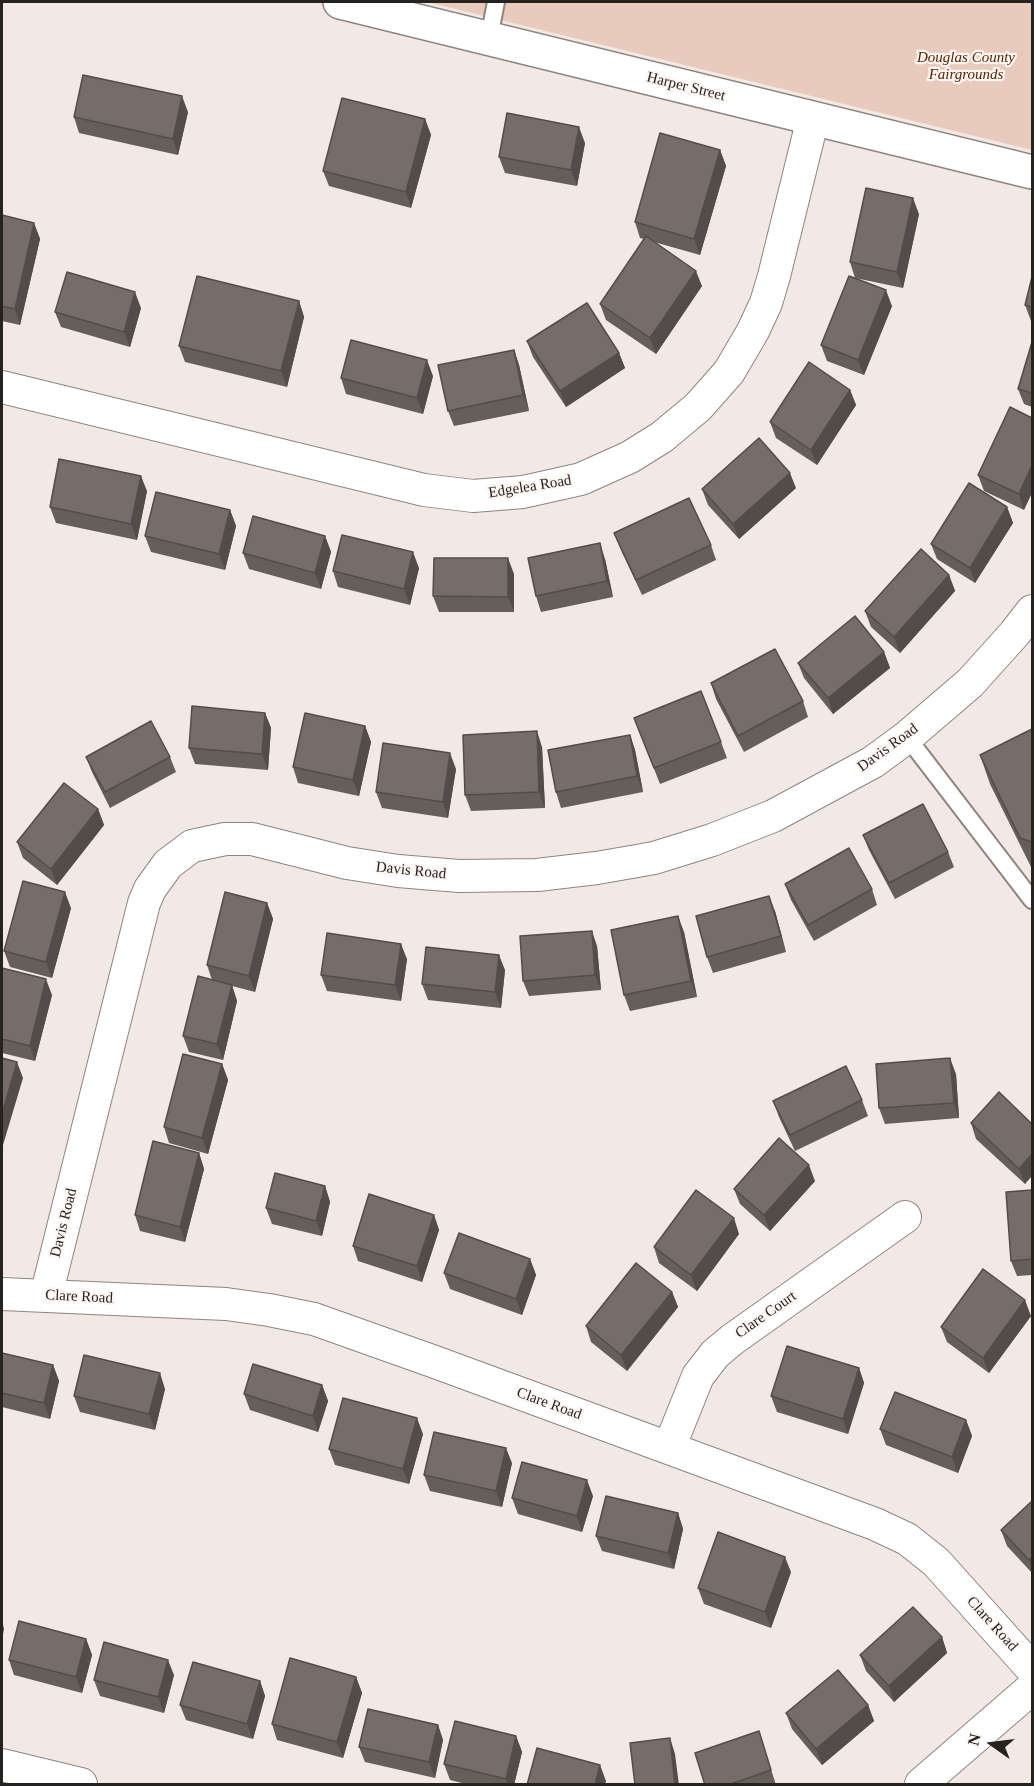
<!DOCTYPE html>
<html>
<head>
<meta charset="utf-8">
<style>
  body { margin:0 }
  #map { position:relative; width:1034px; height:1786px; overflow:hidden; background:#f2e8e4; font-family:"Times New Roman",serif }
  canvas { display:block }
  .frame { position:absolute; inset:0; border:3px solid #252220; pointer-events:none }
  .north { position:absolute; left:962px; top:1714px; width:60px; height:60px; -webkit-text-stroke:4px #fef6f2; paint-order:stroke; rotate:284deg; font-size:16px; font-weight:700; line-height:24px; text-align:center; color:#252220 }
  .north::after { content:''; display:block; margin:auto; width:21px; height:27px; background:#252220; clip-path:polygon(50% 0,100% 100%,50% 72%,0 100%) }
</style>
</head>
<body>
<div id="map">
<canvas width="1034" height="1786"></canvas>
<div class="frame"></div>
<div class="north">N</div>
</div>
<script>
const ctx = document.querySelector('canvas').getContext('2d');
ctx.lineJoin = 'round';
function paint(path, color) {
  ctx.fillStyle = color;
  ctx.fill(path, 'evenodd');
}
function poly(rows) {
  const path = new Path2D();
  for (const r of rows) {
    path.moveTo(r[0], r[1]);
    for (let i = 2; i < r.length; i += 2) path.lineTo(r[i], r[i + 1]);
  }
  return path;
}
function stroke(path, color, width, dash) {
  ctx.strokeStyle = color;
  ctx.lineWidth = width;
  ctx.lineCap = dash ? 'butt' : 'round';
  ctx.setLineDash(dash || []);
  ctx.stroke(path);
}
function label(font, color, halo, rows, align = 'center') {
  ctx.font = font + ' "Times New Roman",serif';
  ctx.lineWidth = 4.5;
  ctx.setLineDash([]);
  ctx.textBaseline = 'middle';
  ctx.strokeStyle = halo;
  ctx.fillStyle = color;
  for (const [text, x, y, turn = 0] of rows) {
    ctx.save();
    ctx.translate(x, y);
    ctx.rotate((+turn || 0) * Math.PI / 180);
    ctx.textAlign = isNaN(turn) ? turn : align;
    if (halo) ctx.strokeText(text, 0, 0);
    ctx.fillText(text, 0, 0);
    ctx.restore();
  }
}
paint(poly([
  [427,2,1032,2,1032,150]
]), '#e9cbbd');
const lane = poly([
  [489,38,496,2],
  [907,737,1032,900]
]);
const street = poly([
  [2,387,424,490,473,496,523,492,581,479,630,457,662,437,698,407,729,372,753,331,766,303,774,276,813,118],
  [2,1294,226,1304,269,1310,314,1319,435,1362,875,1524,907,1539,936,1562,1032,1669],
  [46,1296,144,903,150,889,168,864,192,846,225,839,252,839,347,863,398,871,459,876,537,875,597,868,654,858,712,840,773,816,873,762,907,737,970,683,1015,633,1032,611],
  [669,1448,698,1376,715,1354,733,1339,905,1217],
  [2,1765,81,1784],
  [921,1784,1032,1688]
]);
const secondary = poly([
  [340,2,1032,172]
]);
stroke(lane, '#8e8581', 20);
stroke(street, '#8e8581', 34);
stroke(secondary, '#8e8581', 36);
stroke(lane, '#fff', 16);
stroke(street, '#fff', 32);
stroke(secondary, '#fff', 33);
paint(poly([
  [188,112,178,155,79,133,74,117],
  [425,119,431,135,411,208,329,186,323,171],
  [585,143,577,186,505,173,499,157],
  [720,150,726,166,700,255,654,242,702,286,656,354,606,320,600,304,644,239,640,238,635,222],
  [919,214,903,288,855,278,850,262],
  [2,215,34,223,40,239,20,325,2,321],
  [1032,277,1032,321,1031,321,1025,305],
  [299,301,304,317,287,387,185,362,179,346],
  [892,306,864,375,827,361,821,345],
  [141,308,130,347,61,327,55,312],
  [527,341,619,353,625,368,566,407,533,357],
  [1032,342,1032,407,1024,404,1018,389],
  [514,350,519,365,529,411,454,426,448,411],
  [433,376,423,414,346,394,341,378],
  [850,390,856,405,817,465,776,438,770,422],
  [1032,418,1024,510,984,491,978,475],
  [796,488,739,539,708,505,702,489],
  [147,491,137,540,56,523,50,507],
  [1007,507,1013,523,975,583,937,559,931,544],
  [230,510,236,526,225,570,151,552,145,536],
  [614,533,711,545,716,560,642,595,620,548],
  [325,536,331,552,321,589,249,569,243,553],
  [605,559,613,597,541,612,536,596],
  [419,568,410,605,338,587,333,571],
  [514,574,514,612,439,612,433,596],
  [949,575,955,591,900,653,871,627,865,611],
  [884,652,890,668,833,714,804,678,798,663],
  [711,683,803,701,808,717,744,752,716,699],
  [265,713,271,728,268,770,195,764,189,748],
  [634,718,721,742,727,758,660,784],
  [365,726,371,742,359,796,298,783,293,767],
  [1032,729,1032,868,1031,867,990,784,980,755],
  [630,735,635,750,643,792,561,808,556,792],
  [542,747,545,808,471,811,465,795],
  [86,757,170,757,176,772,110,808,92,772],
  [456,769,448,818,382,808,376,792],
  [98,809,104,825,57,885,23,858,17,842],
  [863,835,948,852,954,867,895,899,869,850],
  [785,884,872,889,877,905,814,941,791,900],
  [267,903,273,919,255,992,232,986,237,1001,223,1060,189,1052,183,1036,212,980,207,965],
  [71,908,52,978,10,967,4,951],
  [775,911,786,952,713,973,707,957],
  [684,932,697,997,630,1011,624,995],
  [597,946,601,990,529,996,523,981],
  [407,959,401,1001,327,991,321,975],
  [2,968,52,995,35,1061,2,1053],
  [505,970,501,1008,428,1000,422,984],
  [222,1064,228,1080,208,1154,169,1143,164,1127],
  [956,1074,959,1118,885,1124,879,1108],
  [862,1100,868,1116,795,1151,779,1117,773,1101],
  [971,1123,1032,1124,1025,1184,976,1139],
  [199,1153,204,1169,185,1242,140,1231,135,1215],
  [815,1181,770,1231,740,1204,734,1189],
  [325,1186,330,1202,322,1236,272,1224,266,1208],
  [1032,1190,1032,1275,1017,1276,1011,1261],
  [434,1215,439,1230,422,1282,358,1261,353,1246],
  [739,1234,697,1291,659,1263,654,1247],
  [530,1259,536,1275,522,1315,450,1289,444,1273],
  [672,1292,678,1307,627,1371,591,1342,586,1326],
  [1031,1316,989,1373,947,1342,941,1327],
  [2,1353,53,1365,59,1381,50,1419,2,1407],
  [859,1368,864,1383,848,1434,777,1412,771,1396],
  [322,1385,328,1401,318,1432,250,1410,244,1394],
  [165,1389,155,1430,80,1412,74,1396],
  [966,1420,972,1436,958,1473,886,1445,880,1429],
  [423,1434,409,1484,335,1465,329,1449],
  [512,1463,502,1507,430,1491,424,1475],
  [593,1496,582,1532,518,1514,512,1498],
  [1032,1501,1032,1573,1007,1546,1001,1530],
  [678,1513,683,1529,674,1569,602,1551,596,1536],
  [791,1572,771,1628,704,1604,698,1588],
  [942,1637,947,1653,894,1702,866,1671,860,1655],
  [86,1639,92,1655,82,1693,14,1675,9,1660],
  [174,1675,164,1713,100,1696,94,1680],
  [356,1677,362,1693,343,1758,277,1740,272,1724],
  [260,1681,265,1696,253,1739,186,1720,180,1705],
  [868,1705,874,1721,822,1765,792,1729,786,1713],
  [438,1725,443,1740,435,1778,365,1762,359,1747],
  [516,1736,522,1752,514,1785,470,1785,450,1780,444,1764],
  [764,1747,776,1785,705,1785]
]), '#655e5b');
paint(poly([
  [182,96,188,112,178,155,173,139],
  [425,119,431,135,411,208,406,192],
  [579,127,585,143,577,186,571,170],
  [720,150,726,166,700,255,694,239],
  [913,198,919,214,903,288,897,272],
  [34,223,40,239,20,325,15,309],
  [696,271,702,286,656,354,650,338],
  [886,290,892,306,864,375,858,360],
  [135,292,141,308,130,347,124,332],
  [299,301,304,317,287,387,281,371],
  [514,350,519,365,529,411,523,395],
  [619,353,625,368,566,407,560,391],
  [427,360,433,376,423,414,417,398],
  [850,390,856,405,817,465,811,450],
  [1032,465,1032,493,1024,510,1019,494],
  [790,473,796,488,739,539,733,524],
  [141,476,147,491,137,540,131,524],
  [1007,507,1013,523,975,583,970,568],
  [230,510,236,526,225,570,219,554],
  [325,536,331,552,321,589,315,573],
  [600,543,605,559,613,597,607,581],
  [413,552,419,568,410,605,404,589],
  [508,558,514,574,514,612,508,597],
  [949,575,955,591,900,653,894,637],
  [884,652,890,668,833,714,828,698],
  [265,713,271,728,268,770,262,754],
  [365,726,371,742,359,796,353,780],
  [537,731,542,747,545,808,539,792],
  [630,735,635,750,643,792,637,776],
  [450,753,456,769,448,818,443,802],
  [98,809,104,825,57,885,51,869],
  [65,892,71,908,52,978,46,962],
  [769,896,775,911,786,952,781,936],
  [267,903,273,919,255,992,249,976],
  [678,916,684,932,697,997,691,981],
  [592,931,597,946,601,990,595,975],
  [401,944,407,959,401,1001,395,985],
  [499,955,505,970,501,1008,495,992],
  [46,979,52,995,35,1061,30,1046],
  [232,985,237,1001,223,1060,217,1044],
  [950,1058,956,1074,959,1118,954,1103],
  [17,1062,23,1078,3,1145,2,1142,2,1114],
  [222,1064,228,1080,208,1154,202,1138],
  [199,1153,204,1169,185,1242,180,1227],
  [1032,1154,1032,1176,1025,1184,1019,1169],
  [809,1165,815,1181,770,1231,764,1215],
  [325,1186,330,1202,322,1236,316,1221],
  [434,1215,439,1230,422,1282,417,1266],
  [734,1218,739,1234,697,1291,691,1275],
  [530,1259,536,1275,522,1315,516,1299],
  [672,1292,678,1307,627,1371,621,1355],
  [1025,1300,1031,1316,989,1373,983,1358],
  [53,1365,59,1381,50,1419,44,1403],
  [859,1368,864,1383,848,1434,843,1419],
  [160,1373,165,1389,155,1430,149,1414],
  [322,1385,328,1401,318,1432,313,1416],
  [417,1418,423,1434,409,1484,403,1469],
  [966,1420,972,1436,958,1473,952,1457],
  [506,1448,512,1463,502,1507,496,1491],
  [587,1480,593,1496,582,1532,577,1516],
  [678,1513,683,1529,674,1569,668,1553],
  [785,1557,791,1572,771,1628,765,1612],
  [1032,1557,1032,1569,1029,1560],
  [2,1620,4,1629,2,1639],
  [942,1637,947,1653,894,1702,889,1686],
  [86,1639,92,1655,82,1693,76,1677],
  [168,1660,174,1675,164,1713,158,1697],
  [356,1677,362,1693,343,1758,337,1742],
  [260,1681,265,1696,253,1739,247,1724],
  [868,1705,874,1721,822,1765,816,1749],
  [438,1725,443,1740,435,1778,429,1762],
  [516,1736,522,1752,514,1785,508,1785,506,1779],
  [670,1738,675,1754,679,1785,675,1785],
  [600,1765,606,1781,605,1785,595,1785]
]), '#534c4a');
const building = poly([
  [83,75,182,96,173,139,74,117,83,75],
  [342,98,425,119,406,192,323,171,342,98],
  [507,113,579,127,571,170,499,157,507,113],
  [660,133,720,150,694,239,635,222,660,133],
  [866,188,913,198,897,272,850,262,866,188],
  [2,215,34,223,15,309,2,306,2,215],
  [646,236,696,271,650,338,600,304,646,236],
  [67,272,135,292,124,332,55,312,67,272],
  [197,276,299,301,281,371,179,346,197,276],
  [849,276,886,290,858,360,821,345,849,276],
  [1032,277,1032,307,1025,305,1032,277],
  [587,303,619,353,560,391,527,341,587,303],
  [351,340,427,360,417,398,341,378,351,340],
  [1032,342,1032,393,1018,389,1032,342],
  [514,350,523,395,448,411,438,365,514,350],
  [809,362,850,390,811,450,770,422,809,362],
  [1010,407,1032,418,1032,465,1019,494,978,475,1010,407],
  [759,438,790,473,733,524,702,489,759,438],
  [59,459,141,476,131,524,50,507,59,459],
  [969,483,1007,507,970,568,931,544,969,483],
  [156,492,230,510,219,554,145,536,156,492],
  [689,498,711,545,636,580,614,533,689,498],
  [253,516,325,536,315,573,243,553,253,516],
  [342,535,413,552,404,589,333,571,342,535],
  [600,543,607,581,536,596,528,558,600,543],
  [921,549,949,575,894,637,865,611,921,549],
  [434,558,508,558,508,597,433,596,434,558],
  [855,616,884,652,828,698,798,663,855,616],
  [775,649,803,701,738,736,711,683,775,649],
  [701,691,721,742,654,768,634,718,701,691],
  [192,706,265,713,262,754,189,748,192,706],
  [305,713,365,726,353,780,293,767,305,713],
  [151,721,170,757,105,792,86,757,151,721],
  [1032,729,1032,842,1020,838,980,755,1032,729],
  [537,731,539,792,465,795,463,735,537,731],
  [630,735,637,776,556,792,548,750,630,735],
  [383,743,450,753,443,802,376,792,383,743],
  [64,783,98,809,51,869,17,842,64,783],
  [923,804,948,852,889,883,863,835,923,804],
  [849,848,872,889,808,925,785,884,849,848],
  [23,881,65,892,46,962,4,951,23,881],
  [225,892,267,903,249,976,207,965,225,892],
  [769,896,781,936,707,957,696,916,769,896],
  [678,916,691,981,624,995,611,930,678,916],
  [592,931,595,975,523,981,520,936,592,931],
  [327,933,401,944,395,985,321,975,327,933],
  [426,947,499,955,495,992,422,984,426,947],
  [2,968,46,979,30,1046,2,1039,2,968],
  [198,976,232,985,217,1044,183,1036,198,976],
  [183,1054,222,1064,202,1138,164,1127,183,1054],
  [2,1058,17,1062,2,1114,2,1058],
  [950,1058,954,1103,879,1108,876,1064,950,1058],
  [846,1066,862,1100,790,1135,773,1101,846,1066],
  [999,1092,1032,1124,1032,1154,1019,1169,971,1123,999,1092],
  [779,1138,809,1165,764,1215,734,1189,779,1138],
  [153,1141,199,1153,180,1227,135,1215,153,1141],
  [275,1173,325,1186,316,1221,266,1208,275,1173],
  [696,1190,734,1218,691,1275,654,1247,696,1190],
  [1032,1190,1032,1259,1011,1261,1006,1192,1032,1190],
  [369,1194,434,1215,417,1266,353,1246,369,1194],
  [459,1233,530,1259,516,1299,444,1273,459,1233],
  [636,1263,672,1292,621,1355,586,1326,636,1263],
  [983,1269,1025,1300,983,1358,941,1327,983,1269],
  [787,1346,859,1368,843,1419,771,1396,787,1346],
  [2,1353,53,1365,44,1403,2,1393,2,1353],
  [84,1355,160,1373,149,1414,74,1396,84,1355],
  [253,1364,322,1385,313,1416,244,1394,253,1364],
  [895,1392,966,1420,952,1457,880,1429,895,1392],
  [343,1398,417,1418,403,1469,329,1449,343,1398],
  [434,1432,506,1448,496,1491,424,1475,434,1432],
  [522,1462,587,1480,577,1516,512,1498,522,1462],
  [606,1496,678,1513,668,1553,596,1536,606,1496],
  [1032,1501,1032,1557,1029,1560,1001,1530,1032,1501],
  [718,1532,785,1557,765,1612,698,1588,718,1532],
  [913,1607,942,1637,889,1686,860,1655,913,1607],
  [19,1621,86,1639,76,1677,9,1660,19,1621],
  [104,1642,168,1660,158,1697,94,1680,104,1642],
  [290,1658,356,1677,337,1742,272,1724,290,1658],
  [193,1662,260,1681,247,1724,180,1705,193,1662],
  [838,1670,868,1705,816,1749,786,1713,838,1670],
  [368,1709,438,1725,429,1762,359,1747,368,1709],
  [455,1721,516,1736,506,1779,444,1764,455,1721],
  [759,1731,771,1770,728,1785,705,1785,695,1753,759,1731],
  [670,1738,675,1785,635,1785,630,1743,670,1738],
  [537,1748,600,1765,595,1785,527,1785,537,1748]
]);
paint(building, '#766d6a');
stroke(building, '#534c4a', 1.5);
label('italic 15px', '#592301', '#fef6f2', [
  ["Douglas County",966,58],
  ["Fairgrounds",966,75]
]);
label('15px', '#252220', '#fef6f2', [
  ["Harper Street",686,87,14],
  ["Edgelea Road",530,487,-9],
  ["Davis Road",888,748,-36],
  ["Davis Road",411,871,6],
  ["Davis Road",64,1223,-76],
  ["Clare Road",79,1297,3],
  ["Clare Court",766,1315,-35],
  ["Clare Road",549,1404,20],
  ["Clare Road",992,1624,48]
]);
</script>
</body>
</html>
